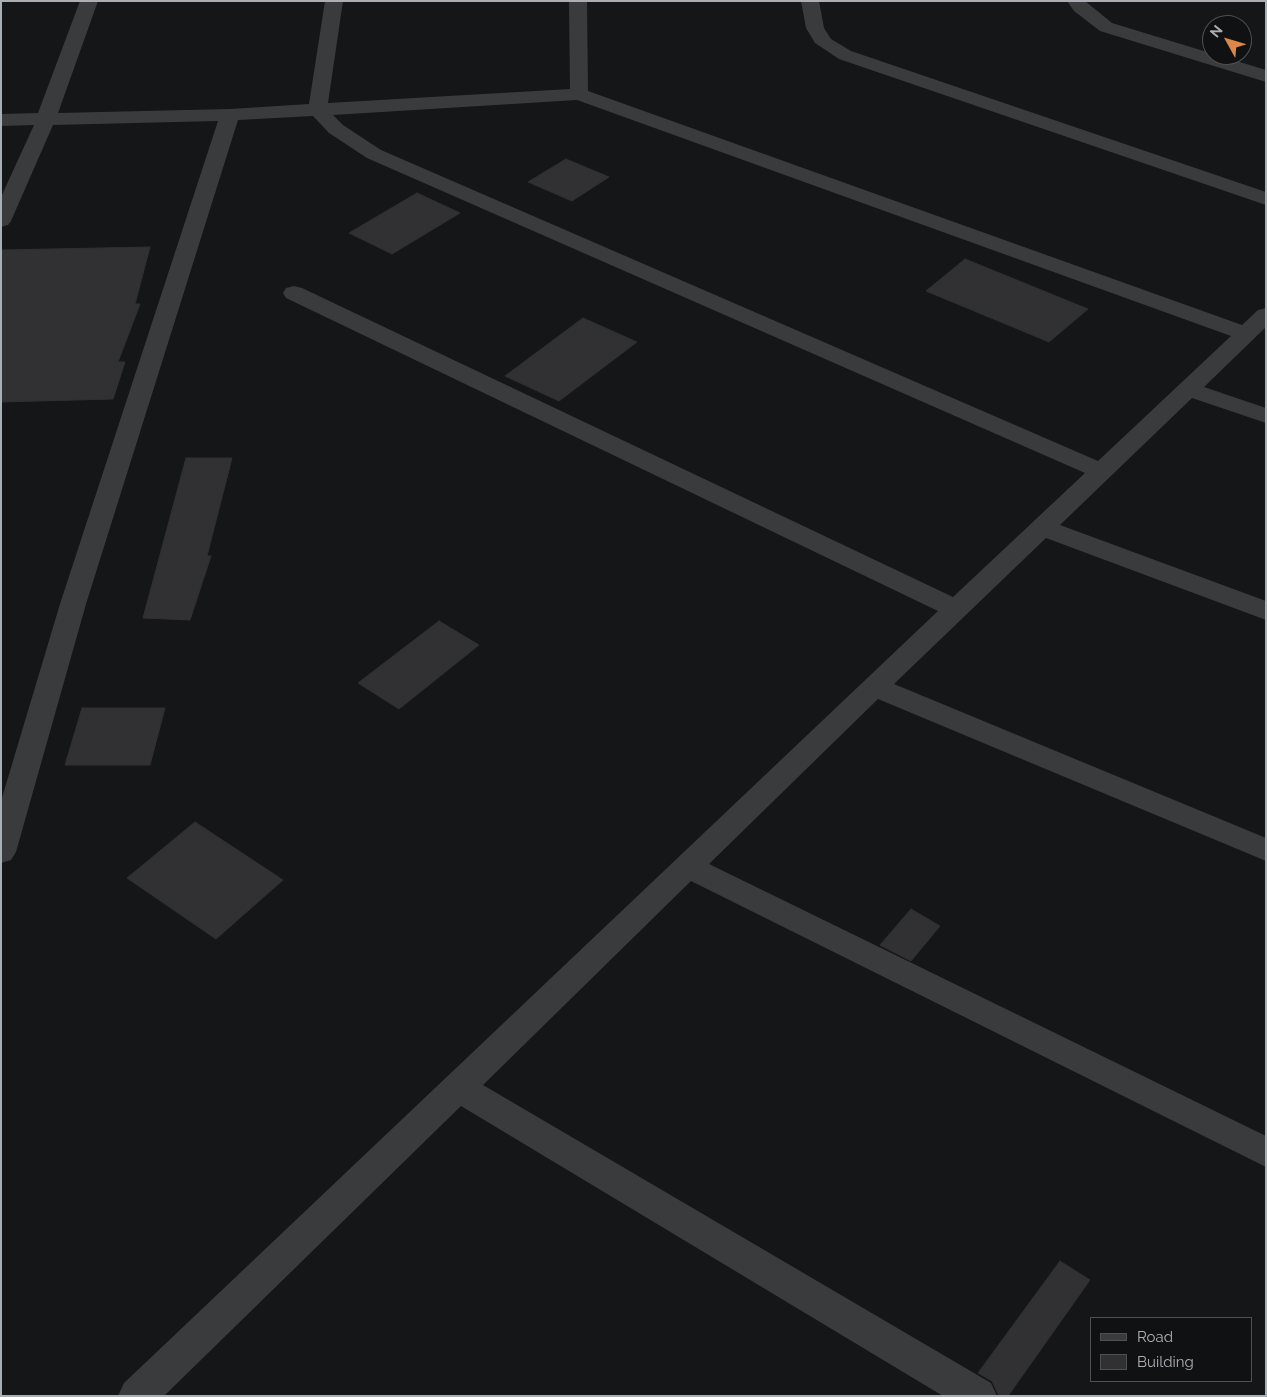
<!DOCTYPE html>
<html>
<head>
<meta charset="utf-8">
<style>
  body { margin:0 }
  #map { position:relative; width:1267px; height:1397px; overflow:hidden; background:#151617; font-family:Raleway,sans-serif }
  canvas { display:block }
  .frame { position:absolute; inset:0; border:2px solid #a9b0b5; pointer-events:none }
  .legend { position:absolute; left:1090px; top:1317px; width:162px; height:65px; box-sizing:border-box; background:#101112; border:1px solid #4d5153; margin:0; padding:6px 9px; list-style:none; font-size:15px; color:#a9b0b5 }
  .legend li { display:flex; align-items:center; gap:10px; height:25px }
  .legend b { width:25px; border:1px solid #4d5153 }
  .north { position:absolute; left:1202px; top:15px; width:50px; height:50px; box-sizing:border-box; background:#101112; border:1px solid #4d5153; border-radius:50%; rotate:309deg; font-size:14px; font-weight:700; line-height:20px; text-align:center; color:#a9b0b5 }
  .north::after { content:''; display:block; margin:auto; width:18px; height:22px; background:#db874a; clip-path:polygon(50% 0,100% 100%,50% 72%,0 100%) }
</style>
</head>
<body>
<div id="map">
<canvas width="1267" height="1397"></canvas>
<div class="frame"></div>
<ul class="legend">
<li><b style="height:6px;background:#393b3d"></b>Road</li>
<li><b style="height:14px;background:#313133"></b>Building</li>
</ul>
<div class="north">N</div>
</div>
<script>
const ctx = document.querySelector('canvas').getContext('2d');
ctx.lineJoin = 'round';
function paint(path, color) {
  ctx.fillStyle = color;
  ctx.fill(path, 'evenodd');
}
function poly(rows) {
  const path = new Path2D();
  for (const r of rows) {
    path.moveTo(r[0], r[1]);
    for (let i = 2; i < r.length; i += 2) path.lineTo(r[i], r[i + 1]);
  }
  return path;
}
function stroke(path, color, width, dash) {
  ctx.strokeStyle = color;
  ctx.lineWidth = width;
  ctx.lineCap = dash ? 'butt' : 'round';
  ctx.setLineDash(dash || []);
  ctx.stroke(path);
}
const building = poly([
  [566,159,609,177,572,201,528,182,566,159],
  [417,193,460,213,392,254,349,233,417,193],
  [150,247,135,304,140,304,118,362,125,362,113,399,1,402,1,250,150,247],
  [965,259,1088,309,1049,342,926,291,965,259],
  [583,318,637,342,559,401,505,376,583,318],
  [186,458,232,458,207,556,211,556,190,620,143,618,186,458],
  [439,621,479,645,399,709,358,683,439,621],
  [82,708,165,708,150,765,65,765,82,708],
  [195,822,283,880,216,939,127,878,195,822],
  [911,909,940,926,911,961,880,945,911,909],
  [1060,1261,1090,1280,1008,1396,999,1396,992,1381,978,1373,1060,1261]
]);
paint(building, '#313133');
stroke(building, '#303033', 1);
paint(poly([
  [80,1,98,1,58,113,230,109,309,104,325,1,343,1,328,103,570,89,569,1,587,1,588,91,1242,325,1258,310,1266,308,1266,327,1204,387,1266,408,1266,423,1192,398,1060,525,1266,601,1266,620,1046,538,894,684,1266,838,1266,861,878,699,709,864,1266,1136,1266,1167,691,881,483,1085,991,1383,997,1396,943,1396,461,1106,164,1396,118,1396,124,1383,938,611,286,298,283,293,286,288,294,286,302,288,953,597,1085,473,367,158,329,133,313,116,238,120,86,604,16,852,11,860,1,863,1,801,60,604,218,121,53,125,11,221,8,225,1,227,1,197,34,125,1,126,1,114,38,113,80,1],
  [577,100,1231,336,1098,461,381,150,343,125,333,115,577,100],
  [801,1,819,1,824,28,831,39,851,51,1266,192,1266,205,839,59,815,43,806,28,801,1],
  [1067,1,1085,1,1112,23,1266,70,1266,82,1100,31,1074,11,1067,1]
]), '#393b3d');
</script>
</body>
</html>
